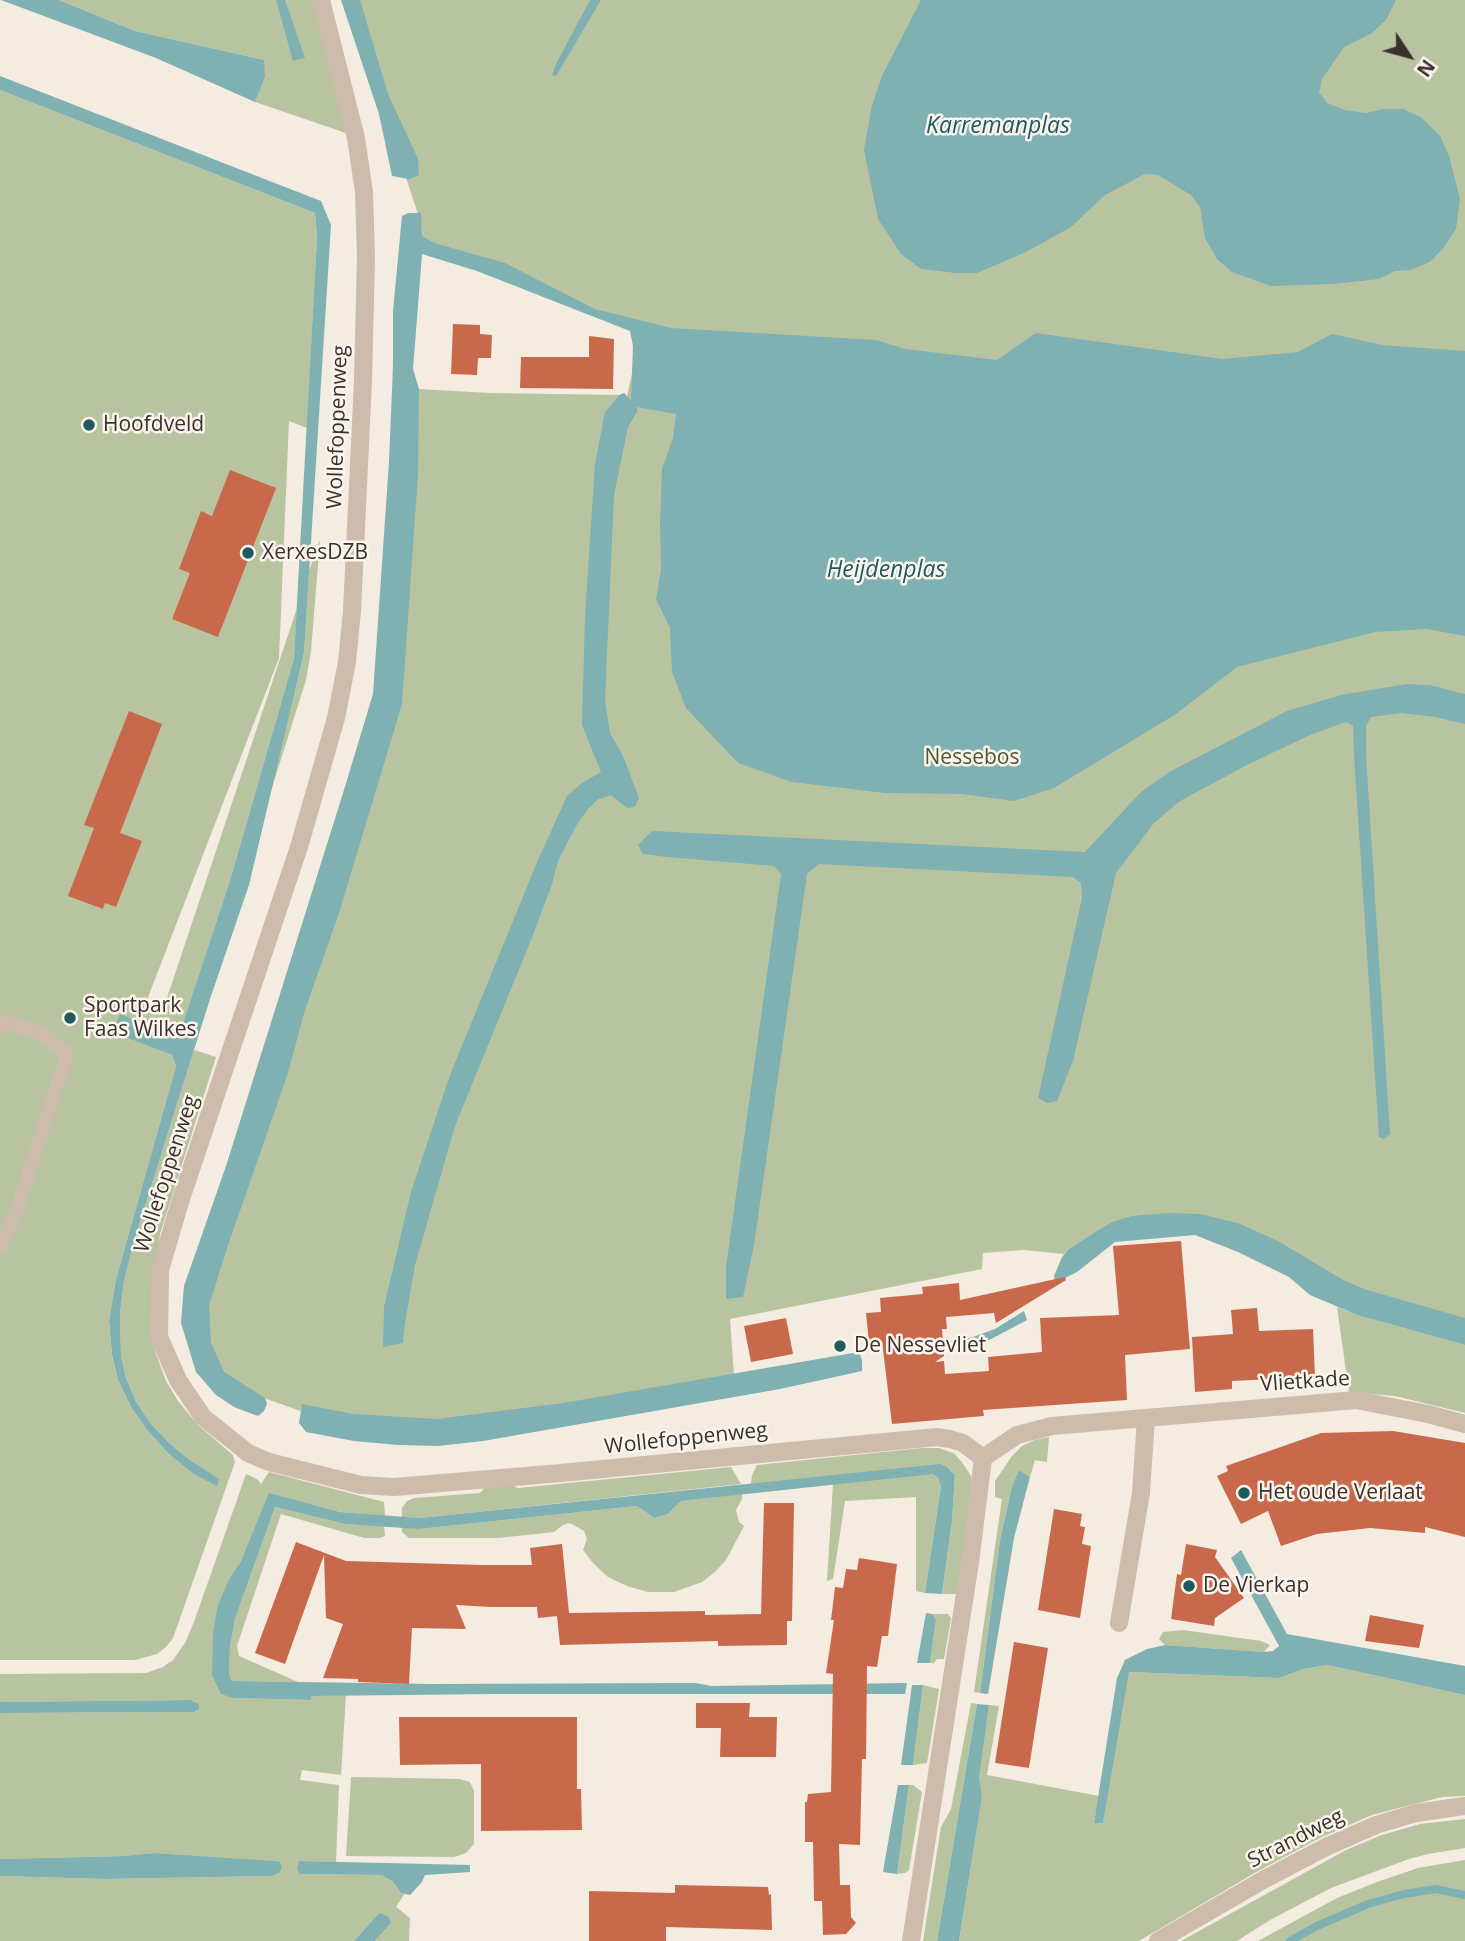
<!DOCTYPE html>
<html>
<head>
<meta charset="utf-8">
<style>
  body { margin:0 }
  #map { position:relative; width:1465px; height:1941px; overflow:hidden; background:#f4ebe1; font-family:"Open Sans",sans-serif }
  canvas { display:block }
  .north { position:absolute; left:1374px; top:21px; width:70px; height:70px; -webkit-text-stroke:5px #fbf5ee; paint-order:stroke; rotate:126deg; font-size:19px; font-weight:700; line-height:28px; text-align:center; color:#3b302b }
  .north::after { content:''; display:block; margin:auto; width:24px; height:32px; background:#3b302b; clip-path:polygon(50% 0,100% 100%,50% 72%,0 100%) }
</style>
</head>
<body>
<div id="map">
<canvas width="1465" height="1941"></canvas>
<div class="north">N</div>
</div>
<script>
const ctx = document.querySelector('canvas').getContext('2d');
ctx.lineJoin = 'round';
function paint(path, color) {
  ctx.fillStyle = color;
  ctx.fill(path, 'evenodd');
}
function poly(rows) {
  const path = new Path2D();
  for (const r of rows) {
    path.moveTo(r[0], r[1]);
    for (let i = 2; i < r.length; i += 2) path.lineTo(r[i], r[i + 1]);
  }
  return path;
}
function stroke(path, color, width, dash) {
  ctx.strokeStyle = color;
  ctx.lineWidth = width;
  ctx.lineCap = dash ? 'butt' : 'round';
  ctx.setLineDash(dash || []);
  ctx.stroke(path);
}
function label(font, color, halo, rows, align = 'center') {
  ctx.font = font + ' "Open Sans",sans-serif';
  ctx.lineWidth = 5;
  ctx.setLineDash([]);
  ctx.textBaseline = 'middle';
  ctx.strokeStyle = halo;
  ctx.fillStyle = color;
  for (const [text, x, y, turn = 0] of rows) {
    ctx.save();
    ctx.translate(x, y);
    ctx.rotate((+turn || 0) * Math.PI / 180);
    ctx.textAlign = isNaN(turn) ? turn : align;
    if (halo) ctx.strokeText(text, 0, 0);
    ctx.fillText(text, 0, 0);
    ctx.restore();
  }
}
paint(poly([
  [59,0,318,0,346,133,255,102,264,77,264,60,135,31],
  [349,0,1465,0,1465,1332,1400,1313,1263,1242,1155,1219,1068,1250,1064,1254,1024,1250,983,1253,982,1269,730,1319,734,1375,375,1437,215,1381,192,1320,387,705,419,389,489,393,619,395,608,408,624,410,641,333,429,248,422,236,422,227],
  [0,90,315,213,317,237,307,428,289,421,279,658,145,1005,163,1010,297,608,294,658,231,877,183,1023,177,1034,162,1031,138,1021,132,1038,172,1055,176,1066,116,1279,109,1321,112,1356,118,1380,131,1407,147,1430,168,1453,191,1461,170,1444,152,1425,136,1402,126,1378,121,1356,120,1314,124,1281,134,1241,194,1050,216,1057,160,1234,152,1287,151,1320,155,1351,166,1381,178,1401,198,1425,233,1455,235,1462,173,1638,166,1647,157,1654,135,1660,0,1660],
  [320,540,311,651,306,680,270,794,304,653,309,571],
  [1337,1307,1357,1315,1465,1345,1465,1413,1395,1396,1349,1392],
  [1049,1437,1047,1462,1035,1460,1030,1477,1019,1470,1012,1486,1000,1540,980,1693,974,1692,1002,1499,995,1497,995,1481,1012,1456,1022,1446,1035,1440],
  [922,1448,939,1448,955,1454,964,1465,971,1476,972,1495,958,1594,942,1594,952,1521,955,1475,948,1468,751,1484,752,1475,757,1465],
  [731,1467,741,1484,419,1518,402,1517,402,1508,407,1501,414,1498,480,1493,487,1485,509,1483,518,1488],
  [269,1472,384,1502,385,1516,340,1512,275,1495,241,1561,230,1577,213,1632,233,1698,311,1700,312,1696,346,1695,341,1775,302,1770,300,1780,339,1785,336,1862,300,1861,297,1870,301,1874,381,1875,393,1882,401,1893,405,1893,396,1907,410,1918,409,1941,375,1941,391,1923,379,1913,354,1941,0,1941,0,1876,104,1879,272,1876,279,1873,205,1857,154,1853,124,1856,0,1859,0,1713,194,1712,199,1708,196,1702,191,1700,0,1702,0,1674,146,1673,163,1667,173,1660,185,1643,194,1622,246,1474,257,1479,261,1484],
  [925,1474,933,1474,938,1478,941,1486,925,1593,916,1591,916,1497,845,1501,833,1579,827,1581,833,1484],
  [742,1494,742,1499,736,1510,739,1522,744,1526,726,1560,715,1572,702,1582,674,1592,648,1592,627,1586,608,1577,593,1563,583,1550,587,1539,584,1531,570,1523,563,1525,554,1532,498,1538,409,1538,402,1532,402,1527,419,1529,637,1506,654,1518,668,1514,681,1501],
  [275,1507,345,1524,384,1526,385,1536,380,1538,364,1538,281,1514,237,1646,239,1656,298,1682,236,1681,231,1680,229,1673,230,1647,235,1619],
  [932,1614,948,1614,951,1618,944,1659,937,1659,934,1663,930,1663,936,1620],
  [1183,1630,1261,1641,1270,1645,1264,1652,1165,1645,1159,1639,1163,1632],
  [1327,1665,1465,1695,1465,1796,1442,1797,1372,1815,1320,1838,1258,1871,1139,1941,959,1941,982,1797,978,1777,989,1705,999,1706,987,1775,1099,1796,1094,1822,1103,1822,1128,1672,1279,1678,1304,1669],
  [923,1685,939,1689,927,1763,913,1765],
  [971,1703,977,1704,937,1941,923,1941,941,1827,951,1809],
  [351,1777,459,1779,470,1782,474,1791,474,1844,466,1853,454,1857,346,1856],
  [909,1785,913,1785,922,1792,909,1870,905,1873,897,1874],
  [1465,1819,1465,1848,1428,1854,1409,1859,1331,1888,1270,1920,1237,1941,1181,1941,1346,1850,1382,1835,1420,1824],
  [1465,1860,1465,1941,1258,1941,1337,1898,1377,1882,1418,1868]
]), '#b8c4a0');
paint(poly([
  [1,0,59,0,135,31,264,60,265,77,255,102,156,58],
  [276,0,285,0,305,58,293,61],
  [341,0,360,0,388,94,418,159,419,175,409,179,392,176,379,114],
  [590,0,601,0,556,76,552,75,557,62],
  [921,0,1396,0,1386,20,1372,33,1344,47,1322,79,1319,92,1327,103,1345,110,1366,113,1384,109,1403,109,1421,117,1440,136,1449,156,1460,199,1456,229,1444,247,1430,262,1410,270,1395,271,1379,279,1333,284,1271,286,1232,272,1217,259,1205,238,1200,207,1191,195,1158,175,1145,174,1105,195,1071,227,1026,252,977,273,956,273,921,269,901,254,878,219,864,150,872,105,882,76],
  [0,76,321,201,331,225,304,653,249,885,210,999,134,1241,124,1281,120,1314,121,1356,126,1378,136,1402,152,1425,170,1444,191,1461,219,1479,217,1486,194,1474,168,1453,147,1430,131,1407,118,1380,112,1355,109,1321,116,1279,176,1066,172,1055,113,1032,120,1014,162,1031,176,1034,183,1023,231,877,294,658,317,237,315,213,0,90],
  [408,213,421,213,422,236,434,243,505,263,595,309,671,328,876,340,905,349,997,360,1036,333,1222,359,1298,352,1332,334,1382,345,1465,351,1465,636,1427,629,1375,632,1237,667,1176,714,1054,788,1014,801,962,794,885,793,792,782,738,763,686,708,672,672,670,628,656,599,661,569,660,523,662,469,673,438,676,414,636,407,638,410,628,427,614,495,605,701,610,733,623,756,639,798,635,807,627,808,611,795,597,800,588,809,576,826,558,861,552,884,531,940,455,1126,415,1265,405,1323,403,1343,383,1347,384,1307,411,1192,450,1075,538,860,567,796,582,783,601,772,582,725,585,617,595,464,605,412,619,395,624,393,631,400,633,346,630,331,477,271,422,254,413,369,419,389,418,475,402,704,339,913,305,1010,287,1076,227,1248,209,1306,211,1343,224,1372,265,1398,267,1404,264,1411,258,1416,234,1407,216,1395,196,1372,181,1323,184,1286,226,1166,344,790,373,694,389,462,393,366,393,311,402,216],
  [1407,684,1430,685,1465,694,1465,724,1435,717,1401,713,1371,717,1366,726,1366,755,1390,1134,1384,1139,1379,1137,1354,756,1353,726,1346,722,1310,735,1249,764,1180,801,1154,823,1116,873,1073,1061,1057,1101,1047,1103,1038,1098,1082,898,1081,883,1073,877,819,864,807,874,754,1245,743,1297,726,1299,726,1267,781,874,774,866,667,857,643,854,638,845,652,831,1085,852,1141,792,1171,771,1287,711,1341,695],
  [1170,1213,1200,1214,1238,1223,1278,1241,1345,1281,1367,1290,1465,1318,1465,1345,1357,1315,1310,1295,1289,1277,1238,1252,1195,1235,1115,1242,1077,1272,1055,1283,1054,1276,1062,1257,1068,1250,1094,1233,1112,1222,1132,1216],
  [1024,1311,1027,1320,976,1347,948,1350,946,1342,973,1337,995,1329],
  [859,1352,862,1360,862,1371,780,1389,483,1441,438,1446,398,1445,354,1441,306,1432,299,1423,302,1404,353,1414,437,1419,563,1403],
  [940,1464,948,1468,955,1475,952,1521,942,1594,925,1593,941,1486,938,1478,933,1474,681,1501,668,1514,654,1518,637,1506,419,1529,345,1524,275,1507,235,1619,230,1647,229,1673,231,1680,236,1681,431,1684,695,1683,712,1686,907,1683,905,1694,492,1694,312,1696,311,1700,233,1698,221,1694,212,1675,213,1632,218,1605,230,1577,241,1561,269,1493,340,1512,419,1518],
  [1019,1470,1030,1477,1014,1538,988,1694,980,1693,1000,1540,1012,1486],
  [1241,1550,1287,1634,1465,1666,1465,1695,1327,1665,1304,1669,1279,1678,1129,1672,1103,1823,1094,1823,1117,1678,1125,1660,1147,1649,1165,1645,1264,1652,1273,1651,1279,1646,1231,1558],
  [926,1613,932,1614,936,1620,930,1663,917,1663],
  [912,1685,923,1685,913,1765,901,1765],
  [191,1700,199,1704,199,1709,194,1712,0,1713,0,1702],
  [977,1704,989,1705,979,1777,982,1797,959,1941,937,1941],
  [898,1785,909,1785,897,1874,883,1872],
  [154,1853,272,1861,280,1862,282,1867,279,1873,272,1876,104,1879,0,1876,0,1859,124,1856],
  [299,1861,470,1865,470,1872,425,1875,422,1882,410,1895,401,1893,393,1882,381,1875,300,1874,297,1870],
  [379,1913,388,1916,391,1923,375,1941,354,1941]
]), '#7fb0b2');
stroke(poly([
  [1290,1941,1317,1926,1368,1904,1404,1894,1436,1889,1465,1895]
]), '#7fb0b2', 8);
paint(poly([
  [453,324,480,325,480,334,492,335,491,358,478,358,477,375,451,374],
  [589,336,614,339,613,389,520,388,521,357,589,357],
  [230,470,276,488,218,637,172,619,190,573,179,569,201,511,212,516],
  [129,711,162,724,120,833,142,841,116,907,105,903,103,909,68,896,94,828,84,825],
  [1181,1241,1190,1349,1125,1355,1127,1400,983,1410,984,1416,892,1424,882,1341,869,1343,866,1313,881,1312,880,1298,923,1294,922,1287,959,1283,960,1300,1065,1277,1066,1280,996,1323,994,1313,946,1317,947,1329,942,1329,944,1356,935,1362,944,1361,945,1374,989,1371,988,1357,1042,1352,1040,1318,1119,1315,1113,1246],
  [1257,1308,1259,1331,1313,1329,1315,1377,1232,1381,1232,1389,1195,1392,1192,1337,1233,1334,1231,1310],
  [786,1318,793,1354,751,1362,744,1326],
  [1393,1431,1465,1443,1465,1537,1425,1527,1425,1533,1370,1528,1317,1534,1281,1546,1268,1511,1241,1524,1217,1476,1228,1471,1226,1466,1321,1433],
  [764,1503,794,1503,792,1621,787,1621,787,1645,718,1646,718,1641,560,1645,557,1616,538,1618,537,1607,490,1607,456,1605,466,1629,412,1628,409,1684,358,1682,358,1679,323,1678,343,1624,326,1618,324,1555,285,1664,255,1653,296,1542,346,1561,481,1565,532,1565,530,1548,562,1544,569,1613,705,1611,705,1615,761,1614],
  [1054,1509,1082,1514,1080,1526,1085,1527,1082,1544,1091,1546,1080,1618,1038,1610],
  [1186,1544,1217,1550,1215,1557,1244,1598,1215,1618,1214,1626,1171,1619,1177,1574,1181,1575],
  [859,1558,897,1564,888,1636,882,1636,877,1667,867,1666,866,1759,862,1759,860,1845,839,1844,840,1885,850,1885,851,1917,856,1923,846,1934,823,1935,822,1901,814,1901,813,1842,805,1842,805,1802,807,1802,808,1794,831,1792,833,1674,826,1673,834,1620,831,1620,835,1587,843,1588,846,1569,857,1570],
  [1370,1615,1424,1625,1419,1648,1365,1641],
  [1014,1642,1048,1648,1029,1768,995,1763],
  [696,1703,750,1703,749,1717,777,1717,776,1757,720,1757,721,1728,696,1728],
  [399,1717,577,1717,577,1789,581,1789,582,1830,481,1831,481,1764,400,1765],
  [675,1885,768,1887,769,1895,771,1894,772,1930,666,1927,666,1941,589,1941,589,1891,675,1893]
]), '#c8694b');
stroke(poly([
  [0,1028,3,1021,43,1034,67,1054,14,1219,0,1247]
]), '#cdbbac', 14);
stroke(poly([
  [321,0,356,138,364,192,366,257,363,381,352,611,347,662,336,718,299,847,180,1202,160,1270,159,1337,178,1380,203,1417,248,1453,269,1462,361,1485,394,1487,561,1473,937,1437,950,1439,963,1443,983,1458],
  [983,1458,1017,1435,1052,1426,1356,1400,1428,1414,1465,1424],
  [1119,1623,1141,1493,1146,1418],
  [911,1941,970,1562,983,1458]
]), '#cdbbac', 18);
stroke(poly([
  [1158,1941,1263,1880,1326,1847,1376,1825,1416,1813,1465,1806]
]), '#cdbbac', 18);
for (const [x, y, r, color] of [
  [89,425,7,"#1f5a5e"],
  [248,553,7,"#1f5a5e"],
  [70,1018,7,"#1f5a5e"],
  [840,1346,7,"#1f5a5e"],
  [1244,1493,7,"#1f5a5e"],
  [1189,1586,7,"#1f5a5e"]
]) {
  const dot = new Path2D();
  dot.arc(x, y, r, 0, 2 * Math.PI);
  ctx.fillStyle = color;
  ctx.fill(dot);
  stroke(dot, '#fbf5ee', 2.5);
}
label('21px', '#3b302b', '#fbf5ee', [
  ["Hoofdveld",103,425],
  ["XerxesDZB",262,553],
  ["Sportpark",84,1006],
  ["Faas Wilkes",84,1030],
  ["De Nessevliet",854,1346],
  ["Het oude Verlaat",1258,1493],
  ["De Vierkap",1203,1586]
], 'left');
label('21px', '#3b302b', '#fbf5ee', [
  ["Wollefoppenweg",338,427,-88],
  ["Wollefoppenweg",167,1174,-72],
  ["Vlietkade",1305,1382,-4],
  ["Wollefoppenweg",686,1439,-6],
  ["Strandweg",1296,1839,-27]
]);
label('21px', '#4a5a2e', '#fbf5ee', [
  ["Nessebos",972,758]
]);
label('italic 23px', '#1f5a5e', '#fbf5ee', [
  ["Karremanplas",998,126],
  ["Heijdenplas",886,570]
]);
</script>
</body>
</html>
